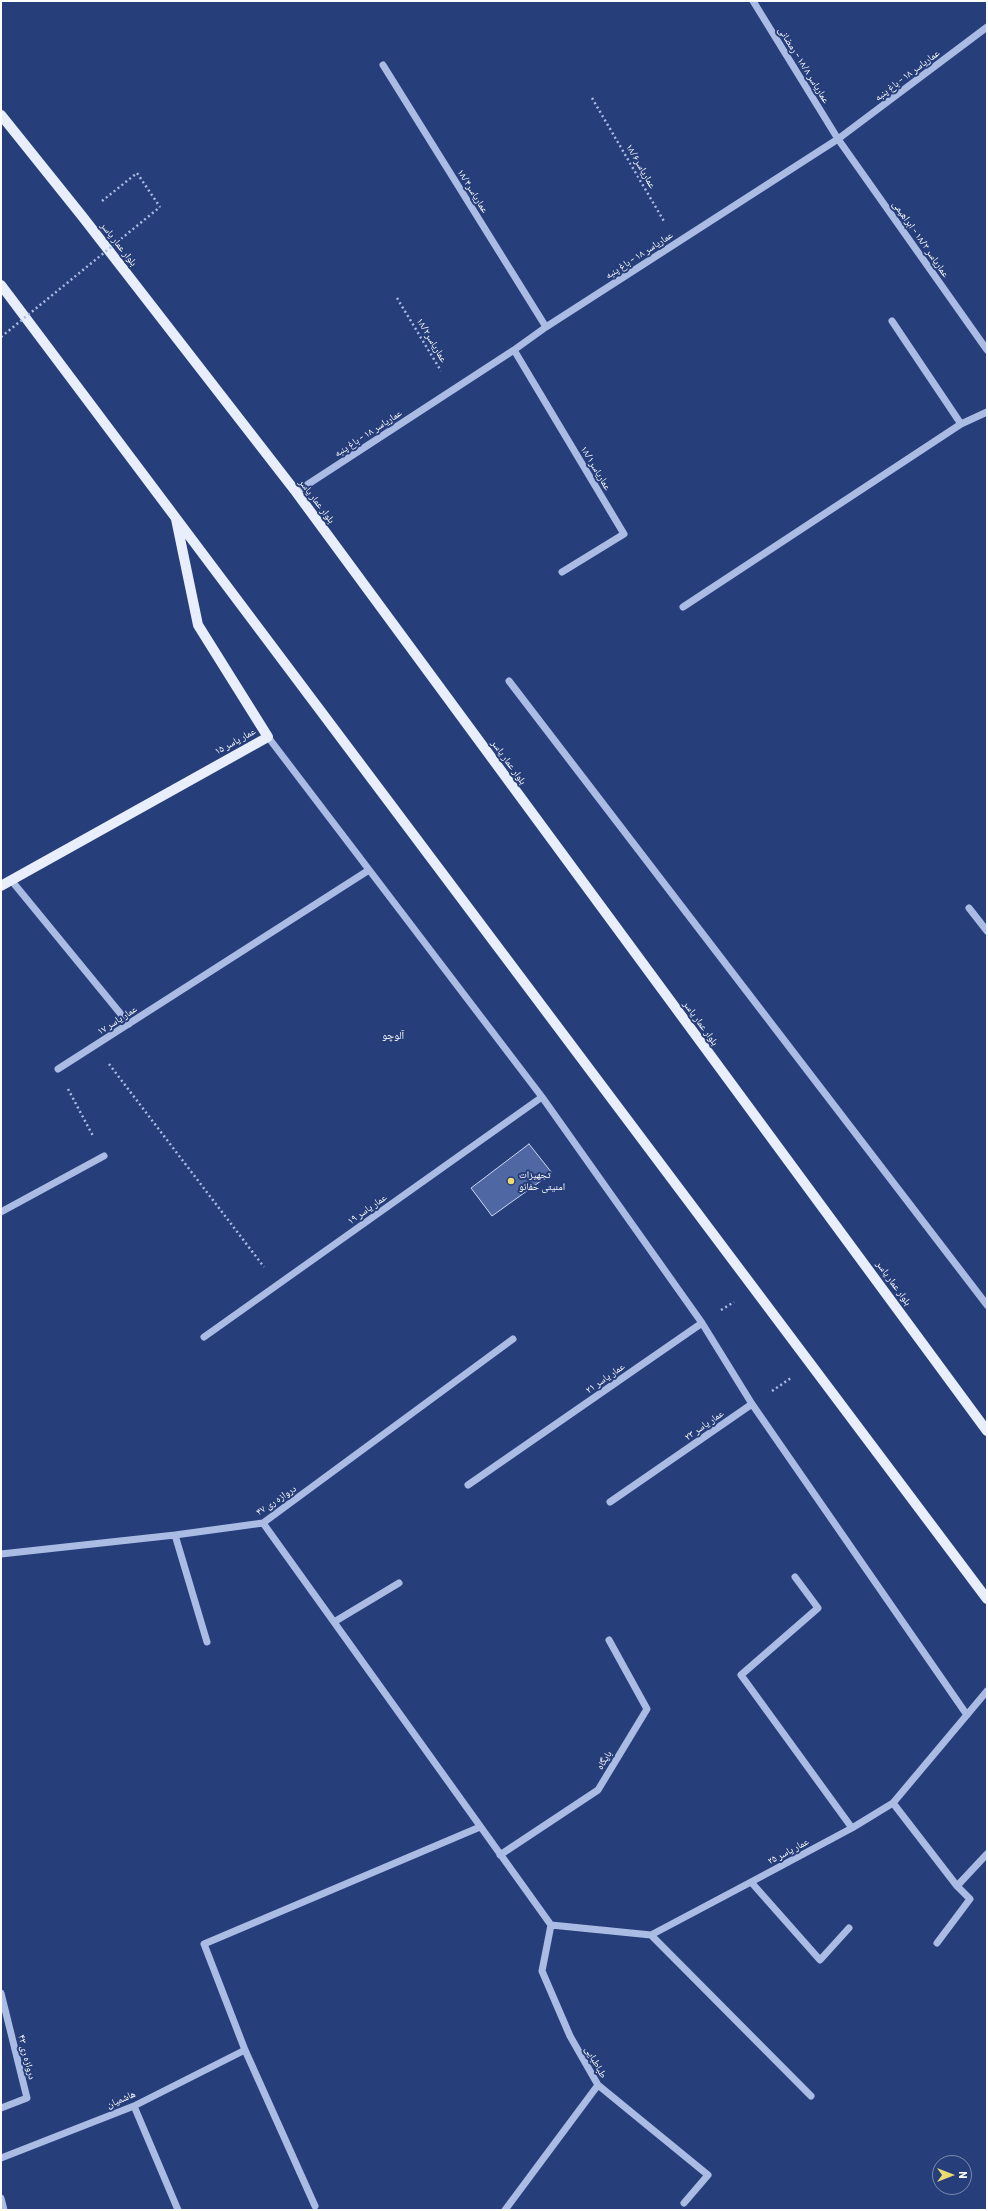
<!DOCTYPE html>
<html>
<head>
<meta charset="utf-8">
<style>
  body { margin:0 }
  #map { position:relative; width:988px; height:2211px; overflow:hidden; background:#263e7a; font-family:Barlow,sans-serif }
  canvas { display:block }
  .frame { position:absolute; inset:0; border:2px solid #fff; pointer-events:none }
  .north { position:absolute; left:932px; top:2155px; width:40px; height:40px; box-sizing:border-box; background:#263e7a; border:1px solid #7d8baf; border-radius:50%; rotate:90deg; font-size:11px; font-weight:700; line-height:16px; text-align:center; color:#fff }
  .north::after { content:''; display:block; margin:auto; width:14px; height:18px; background:#ecdb6f; clip-path:polygon(50% 0,100% 100%,50% 72%,0 100%) }
</style>
</head>
<body>
<div id="map">
<canvas width="988" height="2211"></canvas>
<div class="frame"></div>
<div class="north">N</div>
</div>
<script>
const ctx = document.querySelector('canvas').getContext('2d');
ctx.lineJoin = 'round';
function paint(path, color) {
  ctx.fillStyle = color;
  ctx.fill(path, 'evenodd');
}
function poly(rows) {
  const path = new Path2D();
  for (const r of rows) {
    path.moveTo(r[0], r[1]);
    for (let i = 2; i < r.length; i += 2) path.lineTo(r[i], r[i + 1]);
  }
  return path;
}
function stroke(path, color, width, dash) {
  ctx.strokeStyle = color;
  ctx.lineWidth = width;
  ctx.lineCap = dash ? 'butt' : 'round';
  ctx.setLineDash(dash || []);
  ctx.stroke(path);
}
function label(font, color, halo, rows, align = 'center') {
  ctx.font = font + ' Barlow,"Noto Naskh Arabic",sans-serif';
  ctx.lineWidth = 4;
  ctx.setLineDash([]);
  ctx.textBaseline = 'middle';
  ctx.strokeStyle = halo;
  ctx.fillStyle = color;
  for (const [text, x, y, turn = 0] of rows) {
    ctx.save();
    ctx.translate(x, y);
    ctx.rotate((+turn || 0) * Math.PI / 180);
    ctx.textAlign = isNaN(turn) ? turn : align;
    if (halo) ctx.strokeText(text, 0, 0);
    ctx.fillText(text, 0, 0);
    ctx.restore();
  }
}
const building = poly([
  [529,1144,552,1173,492,1216,471,1188,529,1144]
]);
paint(building, '#4f68a3');
stroke(building, '#ccd8f3', 1);
stroke(poly([
  [592,98,665,223],
  [102,201,137,173,160,207],
  [397,298,441,371],
  [109,1064,264,1267],
  [68,1089,93,1136],
  [721,1310,734,1302],
  [772,1391,791,1378]
]), '#aabbe4', 2.5, [2, 3]);
stroke(poly([
  [753,1,838,139,987,350],
  [383,65,546,327],
  [892,321,961,424],
  [514,350,624,534,562,572],
  [296,492,514,350,546,327,838,139,987,27],
  [683,607,961,424,987,412],
  [509,681,987,1305],
  [268,737,542,1097,702,1323,752,1404,967,1715],
  [11,880,129,1024],
  [969,908,987,931],
  [58,1069,369,870],
  [1,1212,104,1156],
  [204,1337,542,1097],
  [468,1485,702,1323],
  [610,1502,752,1404],
  [263,1523,551,1925],
  [175,1535,207,1642],
  [1,1554,175,1535,263,1523,513,1339],
  [795,1577,818,1608,741,1675,852,1828],
  [334,1622,399,1583],
  [893,1803,957,1886,970,1899,937,1943],
  [500,1855,598,1790,647,1709,609,1640],
  [751,1882,820,1960,849,1928],
  [957,1886,987,1854],
  [551,1925,651,1935,751,1882,852,1828,893,1803,987,1691],
  [651,1935,811,2096],
  [1,1993,27,2098,1,2108],
  [598,2085,708,2175,684,2203],
  [134,2106,178,2210],
  [1,2158,134,2106,245,2050],
  [1,2198,4,2210],
  [315,2206,245,2050,204,1944,480,1827],
  [505,2210,598,2085,570,2036,542,1971,551,1925]
]), '#aabbe4', 7);
stroke(poly([
  [1,115,82,216,296,492,987,1431],
  [1,285,987,1599],
  [1,886,268,737,198,625,176,519]
]), '#e9eefc', 10);
stroke(poly([
  [1,337,160,207]
]), '#aabbe4', 2.5, [2, 3]);
for (const [x, y, r, color] of [
  [511,1181,4,"#ecdb6f"]
]) {
  const dot = new Path2D();
  dot.arc(x, y, r, 0, 2 * Math.PI);
  ctx.fillStyle = color;
  ctx.fill(dot);
  stroke(dot, '#263e7a', 1.5);
}
label('10px', '#fff', '#263e7a', [
  ["عماریاسر ۱۸/۸ - رمضانی",804,65,58],
  ["عماریاسر ۱۸ - باغ پنبه",907,75,-37],
  ["عماریاسر۱۸/۶",641,166,60],
  ["عماریاسر۱۸/۴",473,191,58],
  ["عماریاسر ۱۸/۳ - ابراهیمی",921,239,55],
  ["بلوار عمار یاسر",119,244,52],
  ["عماریاسر ۱۸ - باغ پنبه",639,255,-33],
  ["عماریاسر۱۸/۲",432,340,59],
  ["عماریاسر ۱۸ - باغ پنبه",368,433,-33],
  ["عماریاسر۱۸/۱",596,468,59],
  ["بلوار عمار یاسر",317,501,53],
  ["عمار یاسر ۱۵",235,741,-29],
  ["بلوار عمار یاسر",509,762,54],
  ["عمار یاسر ۱۷",117,1020,-33],
  ["بلوار عمار یاسر",701,1023,54],
  ["عمار یاسر ۱۹",367,1209,-35],
  ["بلوار عمار یاسر",894,1283,54],
  ["عمار یاسر ۲۱",605,1378,-35],
  ["عمار یاسر ۲۳",704,1425,-35],
  ["دروازه ری ۴۷",276,1500,-34],
  ["بایگاه",604,1760,-58],
  ["عمار یاسر ۲۵",788,1851,-28],
  ["دروازه ری ۴۳",27,2057,76],
  ["طباطبایی",596,2062,61],
  ["هاشمیان",121,2099,-23]
]);
label('10px', '#fff', '#263e7a', [
  ["تجهیزات",519,1175],
  ["امنیتی حفانو",519,1187]
], 'left');
label('11px', '#fff', '#263e7a', [
  ["آلوچو",393,1035]
]);
</script>
</body>
</html>
